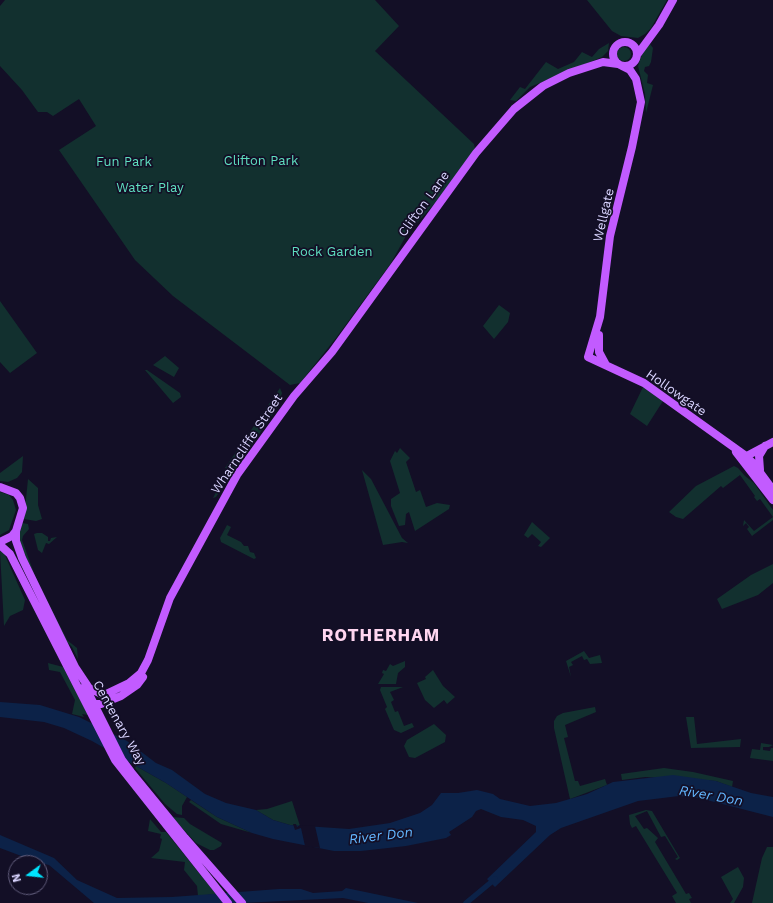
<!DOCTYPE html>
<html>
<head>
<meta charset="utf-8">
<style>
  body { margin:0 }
  #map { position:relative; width:773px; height:903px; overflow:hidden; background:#130f26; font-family:"Work Sans",sans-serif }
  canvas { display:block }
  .north { position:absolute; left:8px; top:855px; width:40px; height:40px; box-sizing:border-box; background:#130f26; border:1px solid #625e7d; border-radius:50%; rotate:255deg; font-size:11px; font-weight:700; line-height:16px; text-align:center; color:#d9d4ff }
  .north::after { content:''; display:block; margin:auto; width:14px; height:18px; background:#00e5ff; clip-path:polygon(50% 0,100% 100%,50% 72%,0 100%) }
</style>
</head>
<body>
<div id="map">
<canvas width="773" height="903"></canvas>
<div class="north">N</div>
</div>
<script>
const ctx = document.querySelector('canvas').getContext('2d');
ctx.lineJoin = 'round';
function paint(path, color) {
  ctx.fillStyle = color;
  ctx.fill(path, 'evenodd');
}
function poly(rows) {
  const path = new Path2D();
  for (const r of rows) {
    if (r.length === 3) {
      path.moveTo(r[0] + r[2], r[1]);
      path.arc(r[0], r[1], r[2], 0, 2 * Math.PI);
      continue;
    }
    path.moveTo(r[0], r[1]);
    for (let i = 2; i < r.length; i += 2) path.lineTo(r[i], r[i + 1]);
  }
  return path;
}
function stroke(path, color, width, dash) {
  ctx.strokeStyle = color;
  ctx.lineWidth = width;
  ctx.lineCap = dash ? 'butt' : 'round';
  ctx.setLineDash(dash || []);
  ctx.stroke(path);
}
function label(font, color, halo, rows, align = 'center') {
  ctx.font = font + ' "Work Sans",sans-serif';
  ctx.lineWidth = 3.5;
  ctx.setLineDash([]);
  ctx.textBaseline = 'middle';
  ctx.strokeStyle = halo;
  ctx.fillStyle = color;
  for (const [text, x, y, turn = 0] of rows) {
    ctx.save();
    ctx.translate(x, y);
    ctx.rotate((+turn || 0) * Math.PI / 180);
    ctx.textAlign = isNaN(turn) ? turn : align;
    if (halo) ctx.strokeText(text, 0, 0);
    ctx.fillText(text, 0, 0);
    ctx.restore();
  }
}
paint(poly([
  [5,0,375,0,399,26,375,51,474,144,475,149,435,203,407,234,391,263,336,338,300,383,290,385,173,296,135,260,59,150,96,126,79,99,53,116,47,112,38,112,22,90,0,66,0,6],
  [587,0,667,0,651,28,645,34,638,38,621,36,612,31],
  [609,43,608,51,602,57,530,87,516,101,510,100,520,87,525,89,546,62,558,69,574,62,582,52,592,57,599,49],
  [650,44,653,48,651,62,649,66,645,67,644,71,648,75,647,83,653,85,646,113,645,94,638,66,643,51],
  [624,54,7],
  [0,301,37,353,10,373,0,362],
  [499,305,510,313,508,322,494,339,483,326],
  [165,356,179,368,174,377,153,365],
  [145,370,147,370,180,393,181,397,173,403],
  [643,387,663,401,647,426,630,414],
  [280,388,282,393,277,408,216,497,213,498,219,486,217,483,226,474,228,469,225,468],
  [400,448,410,458,406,462,416,492,420,490,426,507,437,503,450,505,449,509,415,531,409,512,406,514,405,525,399,526,391,506,391,499,400,493,390,461,395,451,397,453],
  [23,456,22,472,17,478,8,482,0,481,0,473],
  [734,466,738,468,745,476,754,483,773,510,773,520,752,536,747,529,749,527,746,523,743,526,744,520,754,531,773,517,760,499,757,501,754,497,755,496,740,475,723,488,721,486,683,519,676,517,669,512,696,486],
  [362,470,371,479,402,538,408,543,402,542,383,545],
  [28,479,38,488,38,505,42,519,36,521,24,519],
  [0,492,9,495,13,500,16,510,9,530,0,535],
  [532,522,550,538,541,547,538,546,541,542,532,534,528,538,524,535],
  [22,523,28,524,29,529,23,536,22,540,35,576,67,640,77,648,78,659,72,647,63,638,18,540],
  [227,525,231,527,227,535,241,542,244,546,248,546,250,552,254,553,256,558,254,559,221,542,220,538],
  [37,533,42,533,48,537,48,541,50,541,51,538,57,537,49,544,46,543,42,553,38,550,34,534],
  [0,551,4,553,25,600,23,610,10,616,4,626],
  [773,564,773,583,758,595,722,609,717,599,751,575],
  [584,651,589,658,600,655,602,663,590,664,587,659,584,660,582,656,571,662,573,665,569,667,571,677,566,661],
  [405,661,405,667,398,673,396,684,378,684,384,674,382,673,383,670,386,671,390,664,393,666],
  [48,663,63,667,88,715,82,714,84,717,72,714,75,700,60,672,49,670],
  [433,670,443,686,455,697,447,704,444,700,434,708,425,700,417,683,426,679,425,677],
  [381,687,403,687,390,692,394,700,391,702,395,712,398,711,404,726,412,723,414,727,401,733,394,730,385,709,387,707,380,690],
  [595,707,596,712,565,725,568,737,564,738,575,781,578,781,580,786,605,779,607,785,570,799,554,728,554,721,557,716,563,713],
  [686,717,694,717,697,744,741,739,740,747,691,748],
  [434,724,446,735,445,742,415,758,409,757,404,746,407,740],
  [761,743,773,745,769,747,763,747,763,750,770,751,771,748,773,748,773,761,750,758,752,749,760,750],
  [136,766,166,783,187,797,182,806,182,815,177,814,165,804,135,768],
  [664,768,693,772,733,781,732,787,716,781,645,777,622,780,621,774],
  [191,800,217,817,252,833,221,824,189,802],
  [292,801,300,826,290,825,273,820,256,810,267,809],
  [646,810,652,811,680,858,677,860,675,859,678,857,665,836,661,837,647,811,635,816,644,829,647,828,658,838,655,842,686,894,689,893,692,898,689,899,691,903,676,903,672,896,677,893,636,826,632,828,630,824,629,815],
  [172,817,184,818,190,824,222,843,221,846,214,850,210,850,196,843],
  [150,819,161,832,166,832,216,894,198,896,197,886,184,870,185,862,151,858,159,851,162,839,160,838,161,834,148,831],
  [767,847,773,847,773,903,752,903,762,858],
  [738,867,744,878,743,887,734,903,730,903,733,899,721,877]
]), '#12302f');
paint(poly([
  [0,702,40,705,79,717,127,741,156,763,172,770,205,794,226,803,256,810,273,820,290,825,349,829,390,823,420,813,432,805,441,793,458,793,477,790,493,794,500,799,530,806,556,803,587,794,613,782,673,775,716,781,751,793,773,797,773,817,699,798,679,796,638,801,561,828,550,835,495,887,487,879,536,832,536,826,523,820,501,817,481,809,476,811,472,817,449,832,451,835,446,838,406,846,361,851,334,851,273,839,252,833,217,817,166,783,92,741,64,728,44,722,0,717],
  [0,835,54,858,77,880,117,898,172,897,279,889,301,889,313,893,342,891,346,888,418,903,368,903,343,898,242,903,94,903,49,865,40,863,0,848]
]), '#0c2248');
paint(poly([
  [293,824,296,824,297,827,300,825,315,826,320,848,305,846,301,828,295,830]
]), '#130f26');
stroke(poly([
  [466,903,495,879]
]), '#0c2248', 5.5);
stroke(poly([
  [625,54,12],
  [637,55,659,25,673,0],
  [622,66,630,70,636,79,641,102,632,147,610,236,600,317,588,357,644,383,746,456,753,463,773,490],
  [599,335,599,352,606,365],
  [736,452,773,500],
  [743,458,773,442],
  [760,470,759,456,765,446],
  [0,487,16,493,20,498,23,508,16,531,12,536,0,542],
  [16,531,16,541,22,558,77,671],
  [0,545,10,554,115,760,228,903],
  [75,667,89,688,101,694,106,694,129,683,141,673,148,660,170,598,237,475,294,396,332,352,476,153,514,109,543,86,569,73,603,62,618,64],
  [85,686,122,760,131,772,185,838,242,903],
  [91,704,101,704,121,696,137,685,143,677]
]), '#c25bff', 8);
label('13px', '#5fe0c0', '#130f26', [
  ["Clifton Park",261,161],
  ["Fun Park",124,162],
  ["Water Play",150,188],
  ["Rock Garden",332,252]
]);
label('13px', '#d9d4ff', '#130f26', [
  ["Clifton Lane",424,204,-54],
  ["Wellgate",604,215,-77],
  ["Hollowgate",676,393,35],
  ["Wharncliffe Street",247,444,-56],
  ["Centenary Way",119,723,61]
]);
label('italic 14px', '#62b6ff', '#130f26', [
  ["River Don",711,796,10],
  ["River Don",381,836,-7]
]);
ctx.letterSpacing = '1px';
label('bold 17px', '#ffd6f0', '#130f26', [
  ["ROTHERHAM",381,636]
]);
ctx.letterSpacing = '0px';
</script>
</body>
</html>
